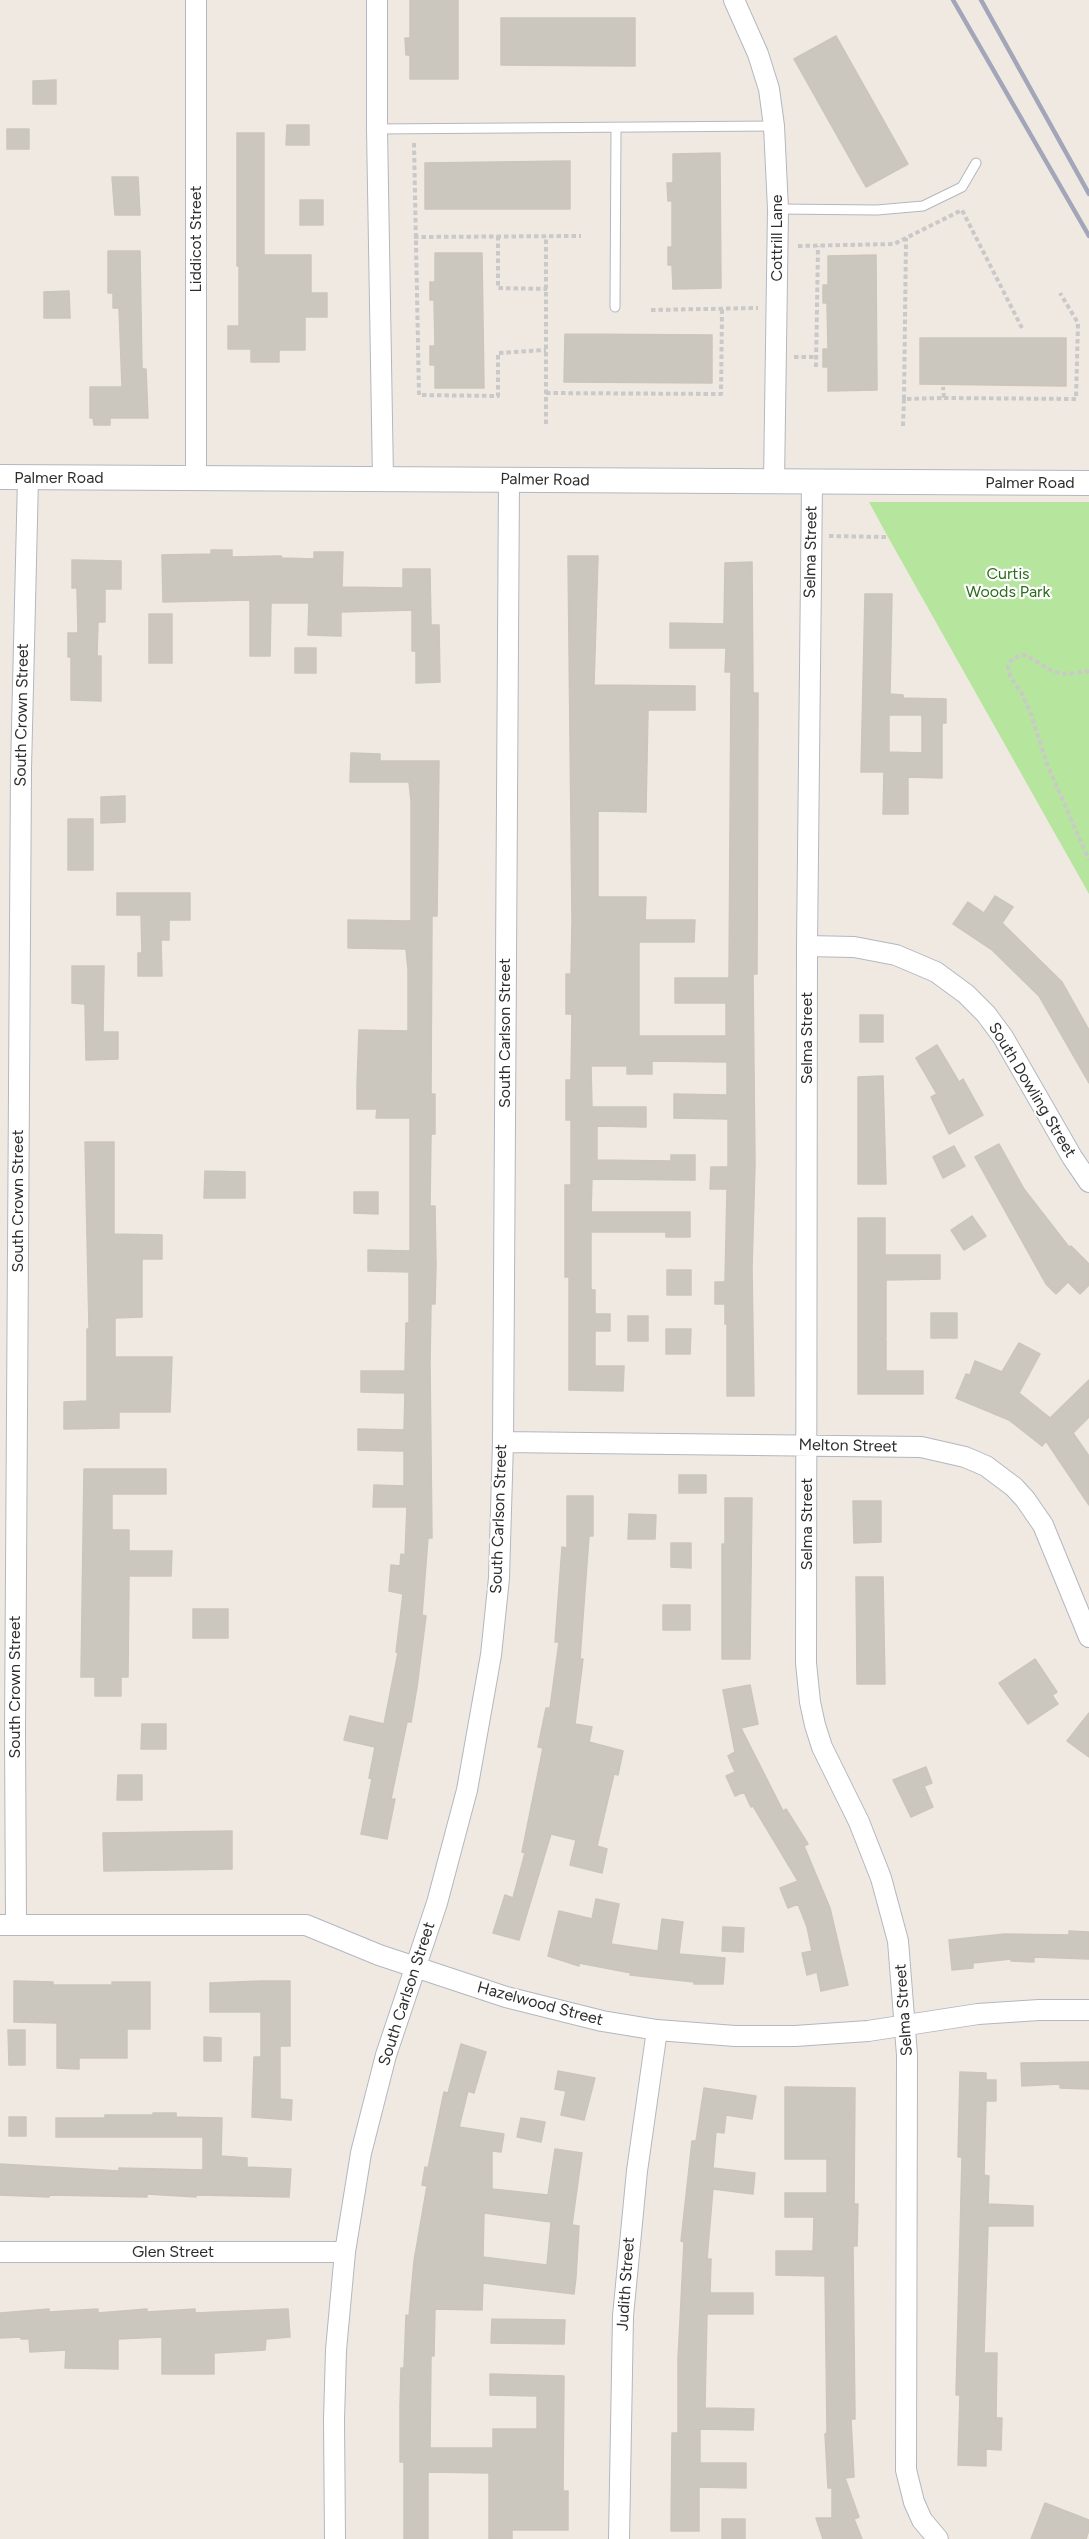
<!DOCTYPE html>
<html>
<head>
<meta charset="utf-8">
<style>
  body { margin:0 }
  canvas { display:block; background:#efe9e1 }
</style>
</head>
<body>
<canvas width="1089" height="2539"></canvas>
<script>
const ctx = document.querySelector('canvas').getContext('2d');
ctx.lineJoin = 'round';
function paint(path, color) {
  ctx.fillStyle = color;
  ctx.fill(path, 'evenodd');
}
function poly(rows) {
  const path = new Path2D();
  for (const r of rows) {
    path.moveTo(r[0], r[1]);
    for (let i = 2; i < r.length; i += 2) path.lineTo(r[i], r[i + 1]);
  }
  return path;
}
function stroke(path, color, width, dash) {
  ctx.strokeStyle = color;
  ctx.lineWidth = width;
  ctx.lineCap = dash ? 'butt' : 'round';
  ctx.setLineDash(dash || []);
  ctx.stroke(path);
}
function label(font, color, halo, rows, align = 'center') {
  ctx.font = font + ' Figtree,sans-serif';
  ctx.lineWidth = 4.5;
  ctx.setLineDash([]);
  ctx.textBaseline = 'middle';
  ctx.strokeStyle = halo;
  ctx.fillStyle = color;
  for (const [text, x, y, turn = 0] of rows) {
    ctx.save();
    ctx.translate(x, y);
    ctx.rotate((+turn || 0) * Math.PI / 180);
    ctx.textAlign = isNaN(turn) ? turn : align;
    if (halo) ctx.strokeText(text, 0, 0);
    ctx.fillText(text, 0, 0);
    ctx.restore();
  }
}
paint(poly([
  [869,502,1089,502,1089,894,888,537]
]), '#b6e59e');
const building = poly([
  [410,0,458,0,458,79,410,79,410,55,406,55,405,38,410,38,410,0],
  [501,18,635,18,635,66,501,65,501,18],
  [836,36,908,164,866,187,794,59,836,36],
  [56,80,56,104,33,104,33,81,56,80],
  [287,125,309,125,309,145,286,145,287,125],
  [7,129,29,129,29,149,7,149,7,129],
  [237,133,264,133,264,255,311,255,311,293,327,293,327,317,305,317,305,350,279,350,279,362,251,362,251,349,228,349,228,326,239,326,239,266,237,266,237,133],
  [720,153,721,288,673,289,672,265,668,265,668,247,672,247,672,201,668,201,667,183,673,183,673,154,720,153],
  [570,161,570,209,425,209,425,163,570,161],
  [112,177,138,177,140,215,115,215,112,177],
  [300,200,323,200,323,225,300,225,300,200],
  [108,251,140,251,142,369,146,369,148,418,110,418,110,425,94,425,93,418,90,418,90,387,122,387,119,308,113,308,113,293,108,293,108,251],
  [435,253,482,253,484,388,435,388,435,365,430,365,430,346,435,346,434,300,430,300,430,282,435,282,435,253],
  [876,255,877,390,828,391,828,367,823,367,823,349,828,349,827,303,823,303,823,285,828,285,828,256,876,255],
  [69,291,70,318,44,318,44,292,69,291],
  [565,334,712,335,712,383,564,382,565,334],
  [920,338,1066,338,1066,386,920,384,920,338],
  [211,550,232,550,232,557,281,556,282,558,314,559,314,552,343,552,342,587,403,588,403,569,430,569,431,625,439,625,440,682,416,683,416,651,412,651,412,610,341,612,341,636,308,635,309,603,271,603,270,656,250,656,250,600,163,602,162,555,211,554,211,550],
  [568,556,598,556,594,685,695,686,695,710,648,710,646,812,598,811,598,897,646,897,645,920,695,920,694,942,639,942,639,1036,726,1036,726,1003,675,1003,675,978,729,978,731,672,725,672,726,648,670,648,670,623,724,624,725,563,752,562,753,693,758,693,757,974,753,974,755,1164,752,1268,754,1396,727,1396,727,1324,725,1324,725,1304,715,1304,715,1282,725,1282,727,1189,710,1189,711,1167,728,1167,728,1119,674,1118,674,1094,727,1095,727,1062,652,1061,652,1074,627,1074,627,1066,591,1066,592,1107,646,1107,646,1127,597,1126,597,1160,671,1161,671,1155,695,1155,695,1180,592,1179,591,1212,690,1212,690,1237,666,1237,666,1232,591,1232,591,1290,595,1290,595,1314,610,1314,610,1331,595,1331,595,1366,624,1366,623,1391,569,1390,569,1277,565,1277,565,1185,571,1185,571,1120,566,1120,566,1080,571,1080,572,1014,566,1014,566,974,571,974,572,921,568,556],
  [72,560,121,561,121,589,105,589,105,622,98,622,97,656,101,656,101,701,71,700,71,657,68,657,68,633,78,633,77,588,72,588,72,560],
  [865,594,892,594,890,694,903,695,903,698,946,699,946,723,942,723,942,778,908,777,908,814,883,814,884,772,861,772,865,594],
  [889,715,922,715,922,753,889,752,889,715],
  [149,614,172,614,172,663,149,663,149,614],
  [295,648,316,648,316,673,295,673,295,648],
  [351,753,380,754,380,761,439,761,437,916,432,916,431,1094,435,1094,435,1134,431,1134,430,1206,435,1206,436,1264,435,1304,431,1304,430,1363,432,1538,428,1538,422,1615,426,1616,417,1687,411,1722,407,1722,391,1799,395,1799,387,1839,361,1834,372,1779,369,1778,375,1747,344,1740,350,1716,384,1724,398,1653,396,1652,403,1594,389,1591,391,1565,400,1566,401,1554,405,1555,407,1507,373,1507,374,1485,404,1486,404,1451,358,1450,358,1429,404,1430,405,1393,361,1392,361,1371,405,1371,406,1323,409,1323,409,1272,368,1271,368,1250,410,1251,410,1118,376,1118,377,1109,357,1109,357,1085,359,1030,408,1031,408,970,406,949,348,948,348,920,411,921,411,801,409,782,350,782,351,753],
  [125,796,125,822,101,823,101,797,125,796],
  [68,819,93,819,93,870,68,870,68,819],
  [117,893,190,893,190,920,169,920,169,940,161,940,162,976,138,976,138,953,142,953,141,915,117,915,117,893],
  [995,896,1013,907,1002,923,1062,982,1089,1030,1089,1083,1039,996,992,950,953,924,968,902,984,913,995,896],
  [72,966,104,966,103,1032,118,1032,118,1059,86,1060,85,1004,72,1003,72,966],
  [860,1015,883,1015,883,1042,860,1042,860,1015],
  [937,1045,959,1082,963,1079,983,1115,949,1134,931,1097,937,1094,916,1058,937,1045],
  [883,1076,886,1184,858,1184,858,1077,883,1076],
  [85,1142,114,1142,114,1234,162,1235,162,1259,142,1259,142,1317,115,1318,115,1357,172,1357,170,1412,119,1412,119,1428,64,1429,64,1402,87,1401,87,1329,89,1329,85,1142],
  [999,1144,1024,1189,1069,1247,1071,1246,1089,1264,1089,1285,1080,1294,1068,1282,1056,1294,1046,1284,975,1157,999,1144],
  [954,1146,965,1166,943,1178,933,1157,954,1146],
  [205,1171,245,1172,245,1198,204,1198,205,1171],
  [354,1192,378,1192,378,1214,354,1213,354,1192],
  [972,1216,986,1236,964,1250,951,1230,972,1216],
  [858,1218,885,1218,885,1255,940,1255,940,1279,886,1280,886,1338,882,1338,886,1340,886,1371,923,1371,923,1394,858,1394,858,1218],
  [667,1270,691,1270,691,1295,667,1295,667,1270],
  [931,1313,957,1313,957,1338,931,1338,931,1313],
  [628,1316,648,1316,648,1341,628,1341,628,1316],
  [666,1329,691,1329,690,1354,666,1354,666,1329],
  [1019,1343,1040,1354,1019,1393,1050,1418,1089,1380,1089,1417,1073,1433,1089,1456,1089,1505,1046,1441,1042,1446,1009,1420,956,1398,966,1374,970,1375,975,1361,1002,1372,1019,1343],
  [84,1469,166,1469,166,1494,112,1494,112,1530,129,1530,129,1551,172,1551,171,1576,129,1576,128,1677,121,1677,121,1696,95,1696,95,1677,81,1677,84,1469],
  [679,1475,706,1475,706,1493,679,1493,679,1475],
  [567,1496,593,1496,593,1536,589,1536,580,1659,583,1659,575,1724,592,1727,589,1742,623,1751,618,1775,614,1774,597,1846,607,1849,602,1873,570,1865,576,1840,551,1834,519,1940,493,1933,505,1895,513,1898,525,1853,522,1852,543,1748,538,1747,546,1708,550,1708,559,1642,555,1642,562,1547,567,1548,567,1496],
  [725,1498,752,1498,750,1659,722,1659,722,1544,725,1544,725,1498],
  [853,1501,881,1501,881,1542,854,1543,853,1501],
  [629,1514,656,1515,655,1539,628,1539,629,1514],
  [671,1543,691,1543,691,1568,671,1567,671,1543],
  [856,1577,883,1577,885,1684,857,1684,856,1577],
  [663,1605,690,1605,690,1630,663,1630,663,1605],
  [193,1609,228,1609,228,1638,193,1638,193,1609],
  [1035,1659,1057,1692,1052,1695,1058,1704,1028,1724,999,1683,1035,1659],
  [750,1685,758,1724,741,1728,783,1811,786,1809,808,1844,804,1846,830,1908,848,1985,821,1991,817,1972,807,1975,802,1953,812,1951,807,1927,798,1904,788,1908,780,1888,798,1881,753,1806,751,1807,744,1792,735,1796,726,1776,735,1772,728,1756,735,1752,723,1690,750,1685],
  [1089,1713,1089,1757,1067,1741,1089,1713],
  [142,1724,166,1724,166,1749,141,1749,142,1724],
  [926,1767,932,1783,924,1786,933,1807,911,1817,893,1780,926,1767],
  [118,1775,142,1775,142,1800,117,1800,118,1775],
  [232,1831,232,1869,104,1871,103,1833,232,1831],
  [596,1899,619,1904,611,1944,658,1951,662,1919,683,1922,679,1954,725,1958,723,1984,694,1984,694,1982,630,1975,631,1973,579,1963,579,1966,548,1956,559,1911,592,1919,596,1899],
  [723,1927,744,1928,743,1952,722,1951,723,1927],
  [1069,1931,1089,1932,1089,1959,1034,1957,1034,1962,1011,1961,1011,1959,973,1963,973,1968,952,1970,949,1940,1004,1934,1069,1935,1069,1931],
  [14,1981,53,1982,53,1985,112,1985,112,1982,150,1982,150,2029,127,2029,127,2058,79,2058,79,2069,57,2068,57,2023,14,2022,14,1981],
  [261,1981,290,1981,290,2046,280,2046,280,2099,292,2100,291,2120,252,2117,254,2057,261,2057,261,2012,210,2012,210,1983,261,1981],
  [8,2030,25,2030,25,2065,9,2065,8,2030],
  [204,2037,221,2038,221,2061,204,2061,204,2037],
  [461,2044,486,2052,474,2093,468,2091,459,2127,504,2134,501,2152,492,2151,492,2189,548,2195,555,2149,582,2153,572,2225,579,2226,576,2277,574,2294,483,2283,482,2310,435,2309,434,2356,431,2356,430,2448,493,2448,493,2429,537,2429,537,2396,490,2395,490,2374,564,2376,563,2491,568,2491,568,2530,512,2530,512,2539,489,2539,489,2473,428,2472,428,2539,404,2539,404,2462,400,2462,400,2407,401,2368,404,2368,406,2315,409,2316,414,2261,427,2186,422,2185,425,2167,428,2168,444,2092,448,2093,461,2044],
  [484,2213,551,2222,547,2265,483,2257,484,2213],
  [1089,2062,1089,2089,1060,2088,1060,2084,1022,2086,1021,2063,1089,2062],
  [558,2071,595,2078,584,2120,561,2115,566,2091,555,2089,558,2071],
  [960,2072,986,2073,986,2080,996,2080,996,2101,986,2101,984,2175,989,2176,988,2204,1033,2206,1033,2226,988,2226,984,2353,997,2353,996,2418,1002,2418,1001,2450,986,2449,986,2466,958,2465,960,2395,956,2395,962,2157,958,2157,960,2072],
  [785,2087,855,2088,854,2204,858,2204,857,2246,853,2246,855,2419,851,2419,854,2477,845,2478,859,2517,854,2519,862,2539,823,2539,816,2518,832,2518,832,2488,828,2488,825,2434,827,2433,825,2276,776,2275,776,2251,813,2251,814,2217,785,2217,785,2193,827,2193,827,2159,785,2159,785,2087],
  [704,2088,756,2096,752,2119,726,2115,724,2133,716,2132,713,2168,755,2173,753,2194,713,2189,707,2259,711,2259,710,2293,753,2293,753,2314,707,2314,706,2359,705,2408,754,2409,753,2430,700,2429,700,2463,746,2463,746,2488,699,2487,699,2531,671,2531,672,2433,678,2433,678,2359,684,2242,681,2241,692,2141,696,2141,704,2088],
  [153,2113,176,2113,176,2117,222,2118,221,2156,247,2158,247,2167,291,2169,289,2197,196,2195,196,2197,147,2194,147,2197,50,2195,49,2197,0,2195,0,2164,119,2171,119,2168,203,2170,203,2137,56,2137,56,2118,105,2118,105,2115,153,2115,153,2113],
  [9,2117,26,2117,26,2136,9,2136,9,2117],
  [521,2118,545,2122,541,2142,517,2137,521,2118],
  [49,2309,49,2312,98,2309,98,2313,147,2309,147,2312,195,2309,195,2313,288,2309,290,2337,266,2339,265,2350,214,2353,214,2374,162,2374,162,2337,118,2339,118,2369,65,2368,66,2350,30,2352,29,2339,21,2339,21,2337,0,2338,0,2313,49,2309],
  [492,2319,565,2320,564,2344,491,2343,492,2319],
  [1045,2503,1089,2520,1089,2530,1086,2539,1031,2539,1045,2503],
  [722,2519,745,2519,745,2539,722,2539,722,2519]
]);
paint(building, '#cbc7bf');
stroke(building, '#cbc5ba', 1.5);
const service = poly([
  [377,129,774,126],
  [778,209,877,210,923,206,962,187,976,163],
  [615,307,616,129]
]);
const minor = poly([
  [196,0,196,478],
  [377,0,377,129,383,478],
  [734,0,758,54,769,89,774,126,778,209,774,482],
  [812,482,807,946,806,1663,810,1702,815,1725,822,1747,859,1822,881,1878,898,1941,907,2055,906,2470,914,2502,922,2520,938,2539],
  [807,946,854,947,896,955,936,972,966,994,986,1014,1003,1037,1072,1157,1089,1182],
  [503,1442,921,1447,965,1457,986,1466,1014,1487,1025,1499,1043,1525,1089,1637],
  [0,1925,306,1925,379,1955,506,1997,602,2021,657,2030,735,2036,795,2036,868,2031,978,2014,1039,2010,1089,2010],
  [16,1925,15,1731,21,769,28,478],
  [0,2252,345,2252],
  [335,2539,334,2420,336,2350,345,2252,361,2153,386,2055,437,1903,467,1790,491,1655,499,1578,503,1442,509,479],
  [619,2539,623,2316,637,2171,657,2030]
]);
const tertiary = poly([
  [0,477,1089,483]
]);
stroke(service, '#b4b7c1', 11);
stroke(minor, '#b4b7c1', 22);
stroke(tertiary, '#b4b7c1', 26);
stroke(poly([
  [414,143,419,395,498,396,498,353,546,350],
  [498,236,498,288,547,289],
  [414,237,581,236],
  [798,246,894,244,962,210,1022,328],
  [651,310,758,308],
  [794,357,816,357],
  [816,367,818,246],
  [546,393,721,394,722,309],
  [944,398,1076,399,1078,323,1060,293],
  [904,399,906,238],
  [546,424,546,236],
  [903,426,904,399,944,398,943,387],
  [829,536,888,537],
  [1089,671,1067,674,1054,672,1025,655,1013,658,1008,666,1010,676,1022,694,1031,714,1047,764,1089,860]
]), '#c9c9c9', 4, [4.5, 3]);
stroke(service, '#fff', 9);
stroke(minor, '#fff', 20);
stroke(tertiary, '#fff', 24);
stroke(poly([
  [953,0,1089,236],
  [981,0,1089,194]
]), '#a3a6b8', 4.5);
label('16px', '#2e2e2e', '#fff', [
  ["Cottrill Lane",777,238,-90],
  ["Liddicot Street",196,239,-90],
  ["Palmer Road",59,478],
  ["Palmer Road",545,480,1],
  ["Palmer Road",1030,483],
  ["Selma Street",811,552,-89],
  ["South Crown Street",22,715,-89],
  ["South Carlson Street",505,1033,-90],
  ["Selma Street",807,1038,-90],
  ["South Dowling Street",1032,1090,59],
  ["South Crown Street",18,1201,-90],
  ["Melton Street",848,1446,1],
  ["South Carlson Street",499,1519,-88],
  ["Selma Street",807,1524,-90],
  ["South Crown Street",15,1687,-90],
  ["South Carlson Street",407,1994,-72],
  ["Hazelwood Street",540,2004,15],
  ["Selma Street",904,2010,-94],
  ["Glen Street",173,2252],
  ["Judith Street",626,2284,-86]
]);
label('16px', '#2c6e1b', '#fff', [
  ["Curtis",1008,574],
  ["Woods Park",1008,592]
]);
</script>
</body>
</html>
